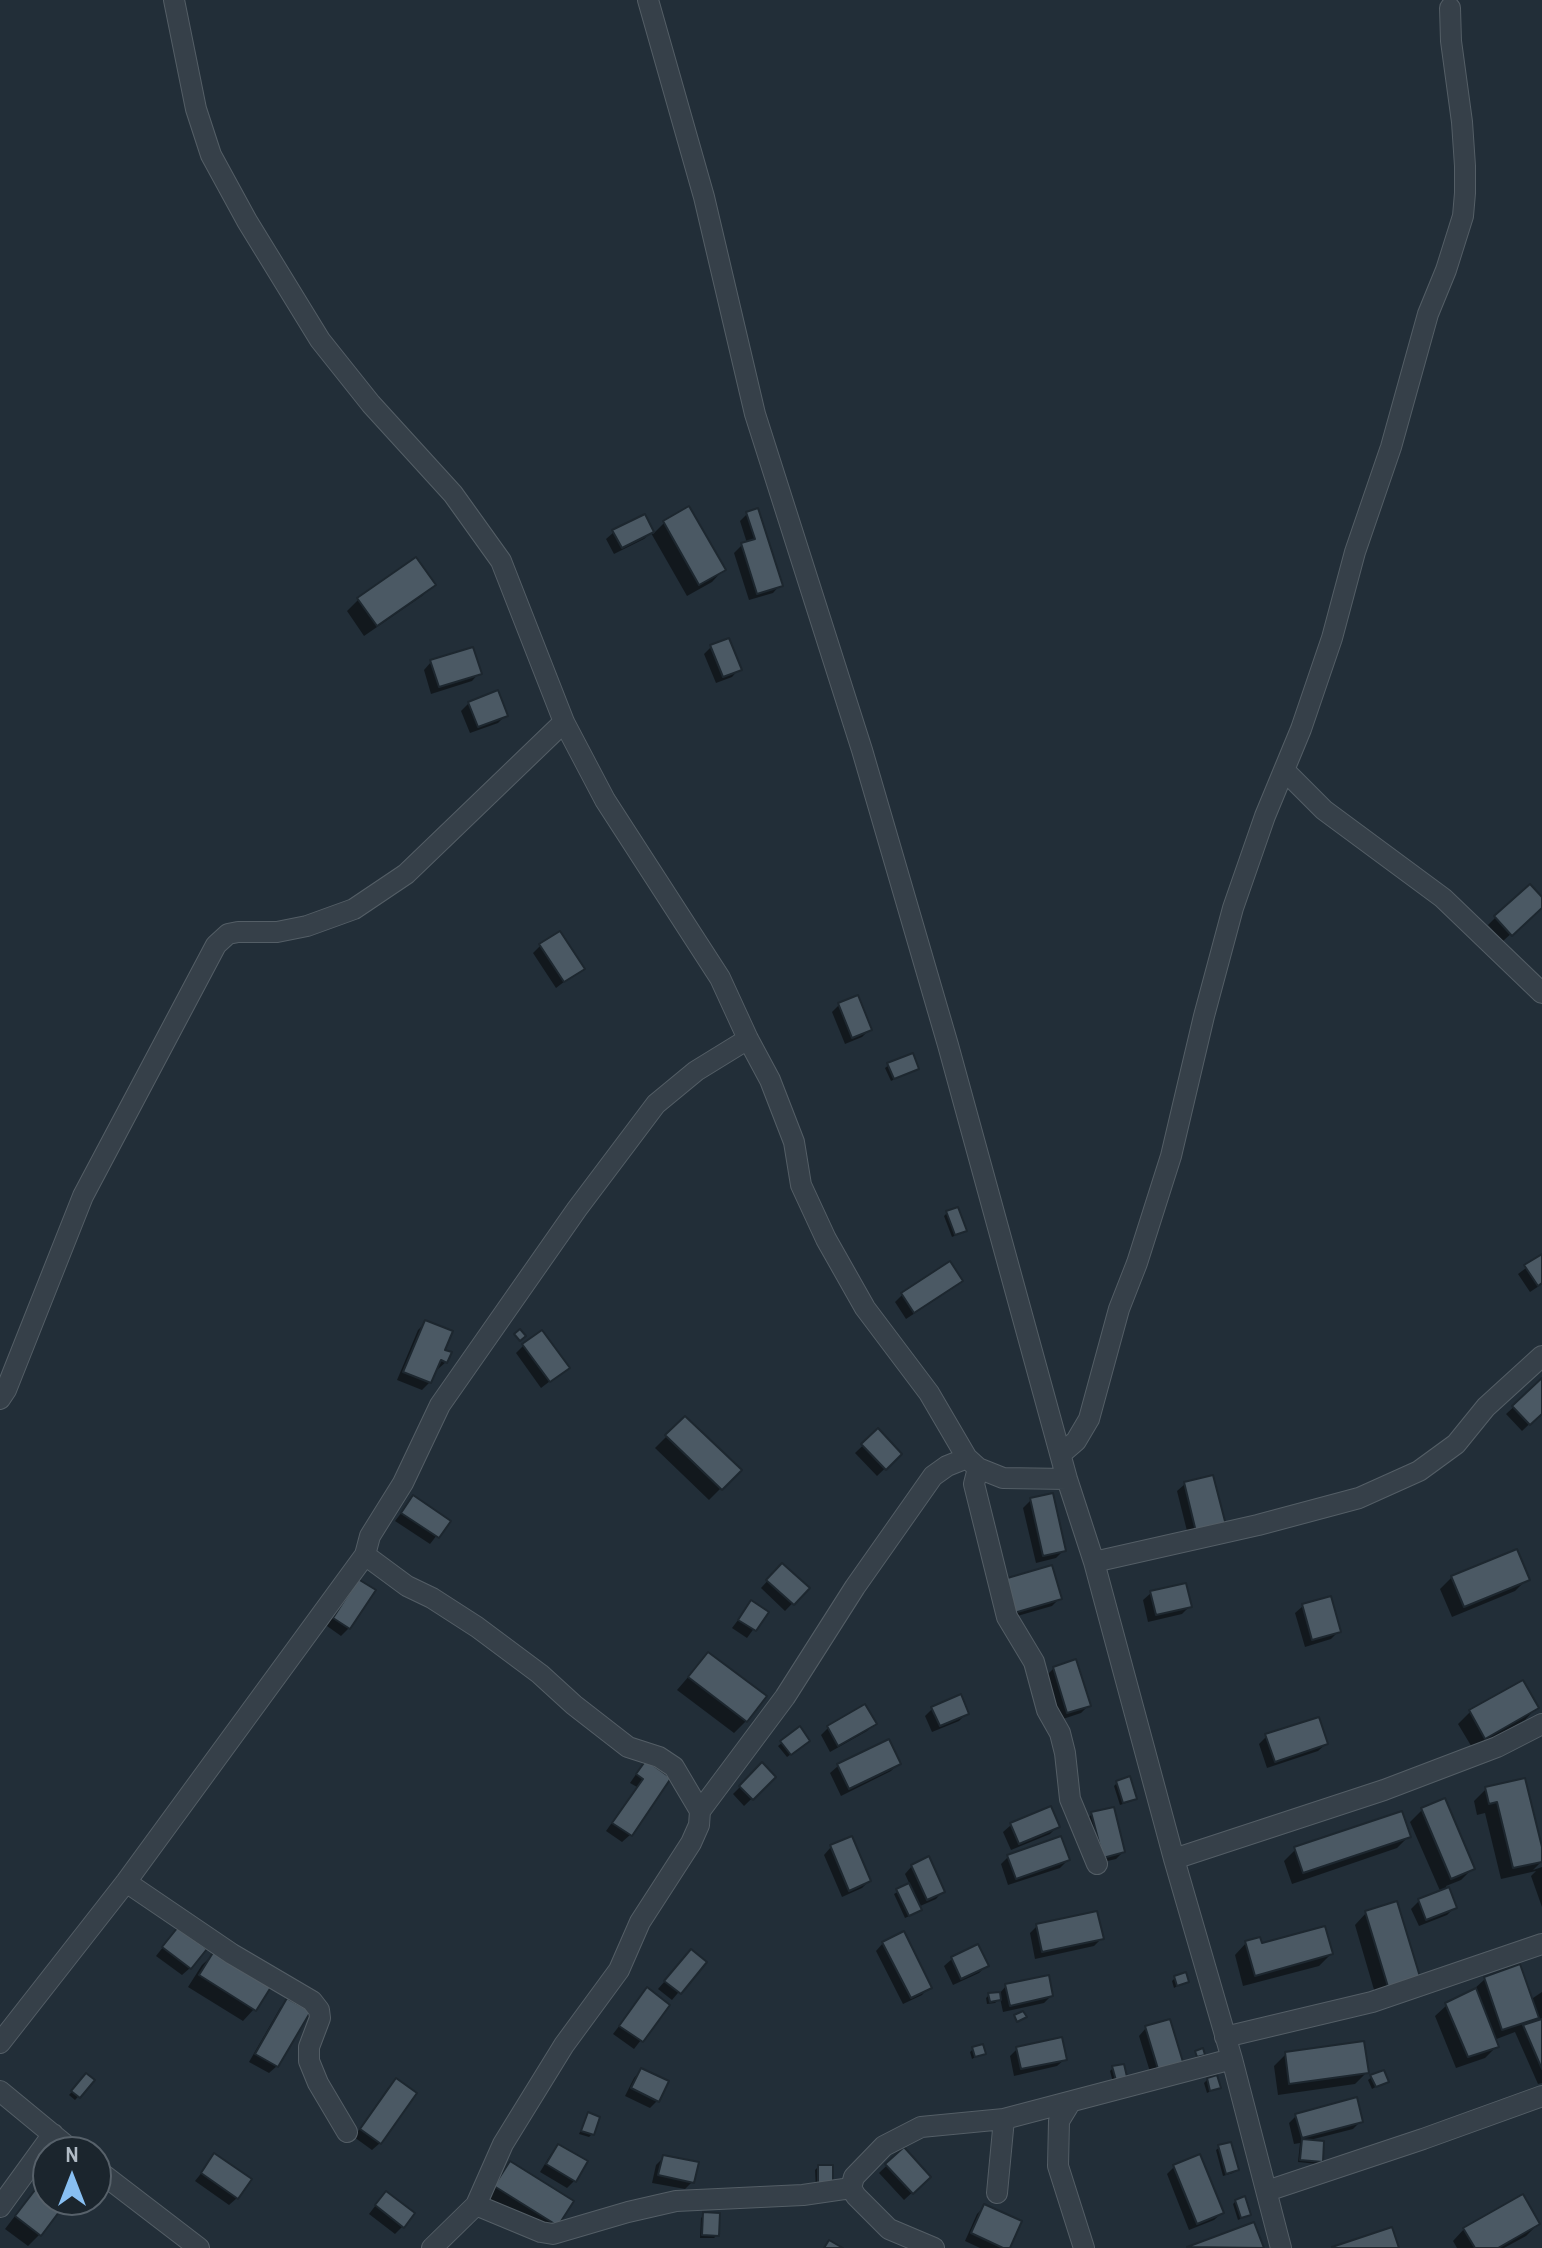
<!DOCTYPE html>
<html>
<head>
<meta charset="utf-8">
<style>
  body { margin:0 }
  #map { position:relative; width:1542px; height:2248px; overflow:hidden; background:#222e38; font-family:"Archivo Narrow",sans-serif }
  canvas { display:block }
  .north { position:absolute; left:32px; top:2136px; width:80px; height:80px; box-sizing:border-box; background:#1b252d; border:2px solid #57616a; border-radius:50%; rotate:0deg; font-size:22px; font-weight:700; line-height:32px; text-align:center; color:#b1bbc5 }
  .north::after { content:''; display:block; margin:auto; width:28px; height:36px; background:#88bff2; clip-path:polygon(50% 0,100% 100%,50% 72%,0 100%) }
</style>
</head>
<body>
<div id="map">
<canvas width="1542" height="2248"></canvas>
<div class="north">N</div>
</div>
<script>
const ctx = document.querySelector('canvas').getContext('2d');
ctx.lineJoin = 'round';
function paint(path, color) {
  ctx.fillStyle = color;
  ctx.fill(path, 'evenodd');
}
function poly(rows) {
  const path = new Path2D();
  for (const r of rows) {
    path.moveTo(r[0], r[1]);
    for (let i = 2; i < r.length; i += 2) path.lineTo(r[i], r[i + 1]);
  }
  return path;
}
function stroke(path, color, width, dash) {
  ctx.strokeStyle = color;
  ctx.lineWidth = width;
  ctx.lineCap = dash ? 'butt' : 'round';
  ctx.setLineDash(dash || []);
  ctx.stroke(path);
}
paint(poly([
  [689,509,723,570,712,582,687,596,651,533,644,539,614,554,606,539,614,532,644,517,653,534,664,523],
  [747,514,780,585,773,593,749,600,734,553,742,545,747,543,740,521],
  [434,584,422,596,364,636,347,611,358,600],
  [711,647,739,669,732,677,716,683,704,654],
  [431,662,479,673,472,681,431,694,424,670],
  [469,703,506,715,498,723,470,733,461,711],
  [1542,900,1542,906,1503,941,1488,925,1496,917],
  [540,946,582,968,556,988,533,953],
  [840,1004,869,1030,862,1037,845,1044,832,1012],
  [889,1065,917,1068,891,1081,885,1068],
  [947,1213,965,1230,961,1233,952,1237,944,1216],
  [1542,1256,1542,1284,1530,1292,1518,1274],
  [960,1281,953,1288,906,1319,895,1302,902,1295],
  [426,1322,442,1351,446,1362,438,1369,436,1368,430,1382,422,1390,397,1380,418,1330],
  [524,1345,567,1368,541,1388,516,1353],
  [1542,1381,1542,1412,1522,1431,1506,1414],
  [685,1418,739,1470,709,1500,655,1448],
  [878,1431,900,1454,877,1476,855,1453],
  [1185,1484,1224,1529,1190,1543,1177,1491],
  [413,1498,448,1521,430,1544,395,1521],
  [1031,1500,1064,1550,1056,1558,1036,1563,1023,1508],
  [782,1565,807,1588,785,1611,761,1588],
  [1452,1577,1527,1579,1515,1591,1452,1617,1440,1589],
  [998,1588,1060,1598,1052,1606,1007,1619],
  [351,1589,349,1628,341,1636,327,1626],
  [1151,1593,1190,1606,1182,1614,1148,1622,1143,1600],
  [751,1603,766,1612,747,1638,732,1628],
  [1303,1606,1339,1631,1331,1639,1305,1647,1295,1613],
  [708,1654,746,1721,734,1733,677,1690],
  [1054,1668,1088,1706,1081,1713,1060,1720,1046,1676],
  [1536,1708,1525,1720,1473,1749,1458,1724,1470,1712],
  [932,1709,967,1713,959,1721,932,1732,925,1716],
  [875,1723,867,1731,830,1752,821,1735,828,1728],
  [799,1729,805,1744,787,1757,778,1746],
  [1267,1736,1326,1744,1318,1751,1267,1768,1259,1744],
  [899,1763,891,1771,841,1796,830,1773,838,1766],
  [762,1765,774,1777,744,1806,733,1794],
  [639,1770,669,1778,630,1835,622,1842,606,1831,637,1787,630,1783],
  [1524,1780,1542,1855,1542,1861,1533,1870,1542,1867,1542,1907,1531,1876,1536,1871,1501,1879,1485,1813,1477,1815,1474,1801,1486,1789],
  [1117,1783,1135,1798,1132,1801,1120,1805,1114,1786],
  [1422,1810,1473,1868,1461,1880,1446,1886,1454,1908,1447,1915,1419,1926,1411,1909,1419,1901,1441,1893,1410,1822],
  [1092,1814,1123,1852,1116,1859,1095,1864,1085,1821],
  [1011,1825,1058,1826,1050,1834,1011,1850,1003,1832],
  [1409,1836,1397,1848,1292,1884,1284,1861,1296,1849],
  [831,1847,869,1881,862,1888,842,1897,824,1855],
  [1008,1857,1068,1860,1060,1868,1008,1885,1001,1864],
  [912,1866,943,1891,936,1899,918,1907,919,1910,916,1913,905,1918,894,1894,910,1885,905,1874],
  [1366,1913,1419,1979,1377,2000,1355,1925],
  [1037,1926,1101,1939,1094,1946,1035,1959,1030,1933],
  [171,1937,190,1968,182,1975,156,1956],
  [883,1943,929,1987,922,1995,903,2004,876,1951],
  [1246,1943,1261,1946,1331,1954,1319,1966,1243,1986,1235,1955],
  [978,1947,986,1966,979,1973,953,1985,944,1966,952,1959],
  [214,1954,254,2009,243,2021,188,1987,202,1965],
  [684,1959,704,1962,672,2000,658,1989],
  [1175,1978,1187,1981,1174,1988,1172,1981],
  [1485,1979,1530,2000,1542,1992,1542,2083,1538,2084,1515,2032,1494,2040,1497,2046,1485,2058,1456,2068,1435,2016,1447,2005,1473,1990],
  [1537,2017,1540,2022,1528,2026],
  [1006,1986,1051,1996,1044,2003,1003,2012,1000,1998,995,2003,987,2004,986,1998,989,1995,999,1994],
  [647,1990,668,2005,634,2049,613,2034],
  [287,2000,277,2066,269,2073,249,2062,280,2008],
  [1146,2028,1181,2061,1151,2075,1139,2036],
  [973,2049,983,2053,972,2059,970,2052],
  [1017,2049,1065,2059,1057,2066,1014,2076,1010,2056],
  [1286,2054,1367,2072,1355,2084,1278,2095,1274,2066],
  [1122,2066,1114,2086,1110,2071,1113,2068],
  [641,2070,658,2100,650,2108,625,2096,634,2078],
  [87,2075,93,2081,75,2100,69,2095],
  [1372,2077,1386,2081,1372,2089,1368,2080],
  [1208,2079,1219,2087,1207,2093,1204,2083],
  [396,2081,380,2143,372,2150,354,2137,388,2088],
  [588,2115,592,2134,589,2137,579,2134],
  [1296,2116,1361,2121,1353,2129,1306,2141,1321,2161,1318,2164,1298,2162,1300,2143,1294,2144,1289,2123],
  [558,2146,574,2181,567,2188,540,2172,551,2154],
  [1220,2147,1236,2170,1233,2173,1223,2176,1216,2150],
  [903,2150,929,2177,904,2200,879,2173],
  [215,2156,237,2198,229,2205,195,2181],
  [664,2157,692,2182,685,2189,652,2183,656,2165],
  [510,2163,556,2225,544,2237,483,2199,499,2175],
  [1175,2166,1222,2213,1214,2220,1189,2230,1167,2174],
  [818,2167,831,2167,816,2189,815,2170],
  [48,2173,48,2200,66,2200,40,2234,28,2246,5,2229],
  [379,2201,403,2226,395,2234,369,2214],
  [1236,2201,1249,2214,1245,2217,1238,2220,1233,2204],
  [985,2206,1008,2248,980,2248,965,2241,977,2214],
  [704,2215,717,2235,714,2238,700,2238,701,2218],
  [1538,2224,1526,2236,1504,2248,1457,2248,1453,2241,1464,2229],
  [1253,2225,1262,2248,1189,2248]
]), '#0007');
const building = poly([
  [689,506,726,570,699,585,663,521,689,506],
  [758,508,783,586,757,594,741,543,755,539,746,512,758,508],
  [645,514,654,532,622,548,612,530,645,514],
  [416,557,436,585,377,626,357,598,416,557],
  [729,638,742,670,723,677,710,645,729,638],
  [473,647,482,674,439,687,430,660,473,647],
  [498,690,508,716,478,727,468,702,498,690],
  [1530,884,1542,897,1542,908,1512,936,1494,916,1530,884],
  [560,931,585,969,564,982,539,944,560,931],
  [858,995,872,1030,852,1038,838,1003,858,995],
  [913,1053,919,1069,894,1079,887,1063,913,1053],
  [958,1207,967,1231,955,1235,946,1211,958,1207],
  [1542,1254,1542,1283,1538,1286,1524,1265,1542,1254],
  [950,1261,963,1281,914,1313,901,1293,950,1261],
  [425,1320,453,1331,445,1350,452,1352,447,1363,441,1360,431,1383,403,1372,425,1320],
  [520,1329,526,1336,520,1341,514,1334,520,1329],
  [542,1330,570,1368,550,1382,522,1344,542,1330],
  [1542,1378,1542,1414,1530,1425,1512,1406,1542,1378],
  [685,1416,742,1470,722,1490,665,1435,685,1416],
  [878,1428,902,1454,886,1470,861,1444,878,1428],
  [1213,1475,1227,1529,1197,1536,1184,1482,1213,1475],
  [1053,1493,1066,1551,1043,1556,1030,1498,1053,1493],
  [413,1495,451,1521,439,1538,401,1513,413,1495],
  [1517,1549,1530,1580,1464,1607,1451,1576,1517,1549],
  [782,1563,810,1588,794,1605,766,1580,782,1563],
  [1052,1565,1062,1599,1014,1613,1004,1579,1052,1565],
  [358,1579,376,1590,350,1629,333,1618,358,1579],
  [1186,1583,1192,1607,1156,1615,1150,1591,1186,1583],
  [1331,1596,1341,1632,1312,1640,1302,1604,1331,1596],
  [751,1600,769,1612,756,1631,738,1620,751,1600],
  [708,1652,767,1696,747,1722,688,1677,708,1652],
  [1076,1659,1091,1706,1067,1713,1053,1667,1076,1659],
  [1523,1680,1539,1708,1485,1739,1469,1710,1523,1680],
  [961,1694,969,1714,940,1726,931,1707,961,1694],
  [865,1704,877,1724,838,1746,827,1726,865,1704],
  [1319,1717,1328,1744,1275,1762,1265,1734,1319,1717],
  [800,1726,810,1741,791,1755,780,1741,800,1726],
  [889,1739,901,1764,849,1789,837,1764,889,1739],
  [646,1760,671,1778,632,1836,612,1823,643,1779,636,1774,646,1760],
  [762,1762,776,1777,753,1800,739,1786,762,1762],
  [1130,1776,1137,1799,1123,1803,1116,1781,1130,1776],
  [1525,1778,1542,1847,1542,1862,1513,1868,1497,1802,1489,1804,1485,1787,1525,1778],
  [1445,1798,1475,1869,1451,1879,1421,1808,1445,1798],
  [1051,1806,1060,1827,1019,1844,1010,1823,1051,1806],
  [1114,1807,1125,1852,1103,1858,1091,1812,1114,1807],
  [1402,1811,1411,1837,1303,1873,1294,1847,1402,1811],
  [852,1836,871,1881,849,1891,830,1845,852,1836],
  [1061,1836,1070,1860,1016,1879,1007,1855,1061,1836],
  [929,1856,945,1892,927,1900,911,1865,929,1856],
  [909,1883,922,1910,909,1916,896,1889,909,1883],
  [1449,1887,1457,1908,1426,1920,1418,1899,1449,1887],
  [1397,1901,1421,1980,1389,1990,1365,1911,1397,1901],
  [1097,1911,1104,1939,1042,1952,1036,1924,1097,1911],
  [1325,1926,1333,1954,1255,1976,1245,1941,1260,1937,1262,1943,1325,1926],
  [178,1927,207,1949,191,1969,162,1947,178,1927],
  [904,1931,932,1988,911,1998,882,1942,904,1931],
  [978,1944,989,1966,961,1979,951,1957,978,1944],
  [691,1949,707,1962,681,1994,664,1981,691,1949],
  [214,1951,271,1987,256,2011,199,1975,214,1951],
  [1520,1964,1539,2018,1502,2030,1484,1977,1520,1964],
  [1186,1972,1189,1982,1177,1986,1174,1976,1186,1972],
  [1049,1975,1053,1996,1010,2006,1005,1984,1049,1975],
  [647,1987,670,2005,643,2042,619,2026,647,1987],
  [1476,1988,1499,2047,1468,2057,1445,2003,1476,1988],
  [1000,1992,1001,2000,990,2002,988,1993,1000,1992],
  [287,1998,311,2011,278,2067,255,2054,287,1998],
  [1023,2011,1027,2017,1017,2022,1014,2015,1023,2011],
  [1170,2019,1183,2062,1158,2069,1145,2026,1170,2019],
  [1542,2019,1542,2069,1523,2025,1542,2019],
  [1062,2037,1067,2060,1021,2069,1016,2047,1062,2037],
  [1364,2041,1369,2073,1289,2084,1285,2052,1364,2041],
  [983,2044,986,2054,975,2057,972,2047,983,2044],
  [1203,2048,1205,2055,1197,2057,1195,2051,1203,2048],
  [1124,2064,1128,2081,1117,2084,1112,2066,1124,2064],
  [641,2068,669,2081,659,2102,631,2088,641,2068],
  [1384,2070,1389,2082,1376,2087,1370,2075,1384,2070],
  [86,2073,95,2080,80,2098,71,2091,86,2073],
  [1217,2075,1221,2088,1210,2091,1207,2078,1217,2075],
  [396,2078,417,2093,381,2144,360,2129,396,2078],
  [1357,2097,1363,2122,1302,2138,1295,2114,1357,2097],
  [588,2112,600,2117,594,2135,581,2131,588,2112],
  [1302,2139,1324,2141,1323,2162,1300,2160,1302,2139],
  [1231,2142,1239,2170,1226,2174,1218,2145,1231,2142],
  [558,2144,588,2161,576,2182,546,2164,558,2144],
  [904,2147,931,2177,913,2194,885,2164,904,2147],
  [214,2153,252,2179,238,2199,201,2173,214,2153],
  [1200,2154,1224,2213,1197,2224,1173,2165,1200,2154],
  [663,2155,699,2162,694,2183,658,2175,663,2155],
  [510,2161,574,2201,558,2226,494,2186,510,2161],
  [818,2165,833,2165,833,2187,818,2187,818,2165],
  [48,2173,48,2200,68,2200,41,2236,15,2216,48,2173],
  [386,2191,415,2213,404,2228,375,2205,386,2191],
  [1523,2194,1540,2224,1498,2248,1475,2248,1463,2228,1523,2194],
  [1245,2196,1251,2215,1241,2218,1235,2200,1245,2196],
  [984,2204,1022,2221,1010,2248,1003,2248,971,2233,984,2204],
  [703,2212,720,2213,719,2236,702,2235,703,2212],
  [1254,2222,1264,2248,1187,2247,1254,2222],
  [1392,2227,1399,2248,1332,2248,1332,2247,1392,2227],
  [829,2240,843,2248,824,2248,829,2240]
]);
paint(building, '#4b5964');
stroke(building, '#1d272f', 2);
const minor = poly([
  [174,0,196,109,211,155,247,221,320,340,371,404,453,494,501,561,564,722,605,800,720,978,748,1039,770,1080,794,1142,801,1185,826,1239,865,1308,929,1393,967,1458,978,1468,1003,1478,1067,1479],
  [648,0,704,197,755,414,862,750,948,1045,1067,1479,1094,1562,1174,1859,1232,2059,1281,2248],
  [1285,771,1324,810,1443,898,1542,993],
  [0,1399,6,1390,83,1196,216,945,228,934,238,932,277,932,307,926,354,909,406,874,564,722],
  [1061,1454,1076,1441,1089,1419,1119,1309,1137,1263,1171,1156,1204,1016,1233,908,1265,816,1301,729,1332,638,1355,552,1391,447,1428,314,1446,270,1463,216,1465,193,1465,166,1462,122,1451,41,1450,8],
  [978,1468,974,1484,1007,1617,1034,1662,1047,1710,1060,1733,1065,1753,1070,1799,1097,1864],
  [1094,1562,1258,1525,1359,1498,1419,1471,1456,1444,1486,1407,1542,1356],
  [700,1811,785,1697,855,1587,933,1476,947,1466,967,1458],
  [1174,1859,1384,1790,1497,1747,1542,1724],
  [126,1882,232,1954,312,2001,319,2010,320,2018,309,2047,309,2061,318,2083,347,2132],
  [1225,2037,1372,2002,1542,1944],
  [0,2043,126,1882,365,1555],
  [0,2091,74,2152],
  [1070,2103,1059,2121,1058,2166,1084,2248],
  [96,2169,199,2248],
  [1267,2191,1423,2139,1542,2096],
  [997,2193,1004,2119],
  [476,2205,503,2144,564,2045,619,1970,640,1922,691,1843,699,1825,700,1811,674,1767,659,1757,628,1747,574,1705,540,1674,477,1627,432,1598,407,1586,365,1555,370,1536,403,1483,440,1405,577,1209,656,1104,696,1071,748,1039],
  [0,2207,53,2134],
  [432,2248,476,2205,541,2232,553,2234,628,2212,676,2201,803,2195,851,2188],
  [934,2248,889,2229,856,2196,851,2188,854,2177,884,2146,921,2127,1004,2119,1232,2059]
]);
stroke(minor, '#545e66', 22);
stroke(minor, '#364049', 20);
</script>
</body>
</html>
